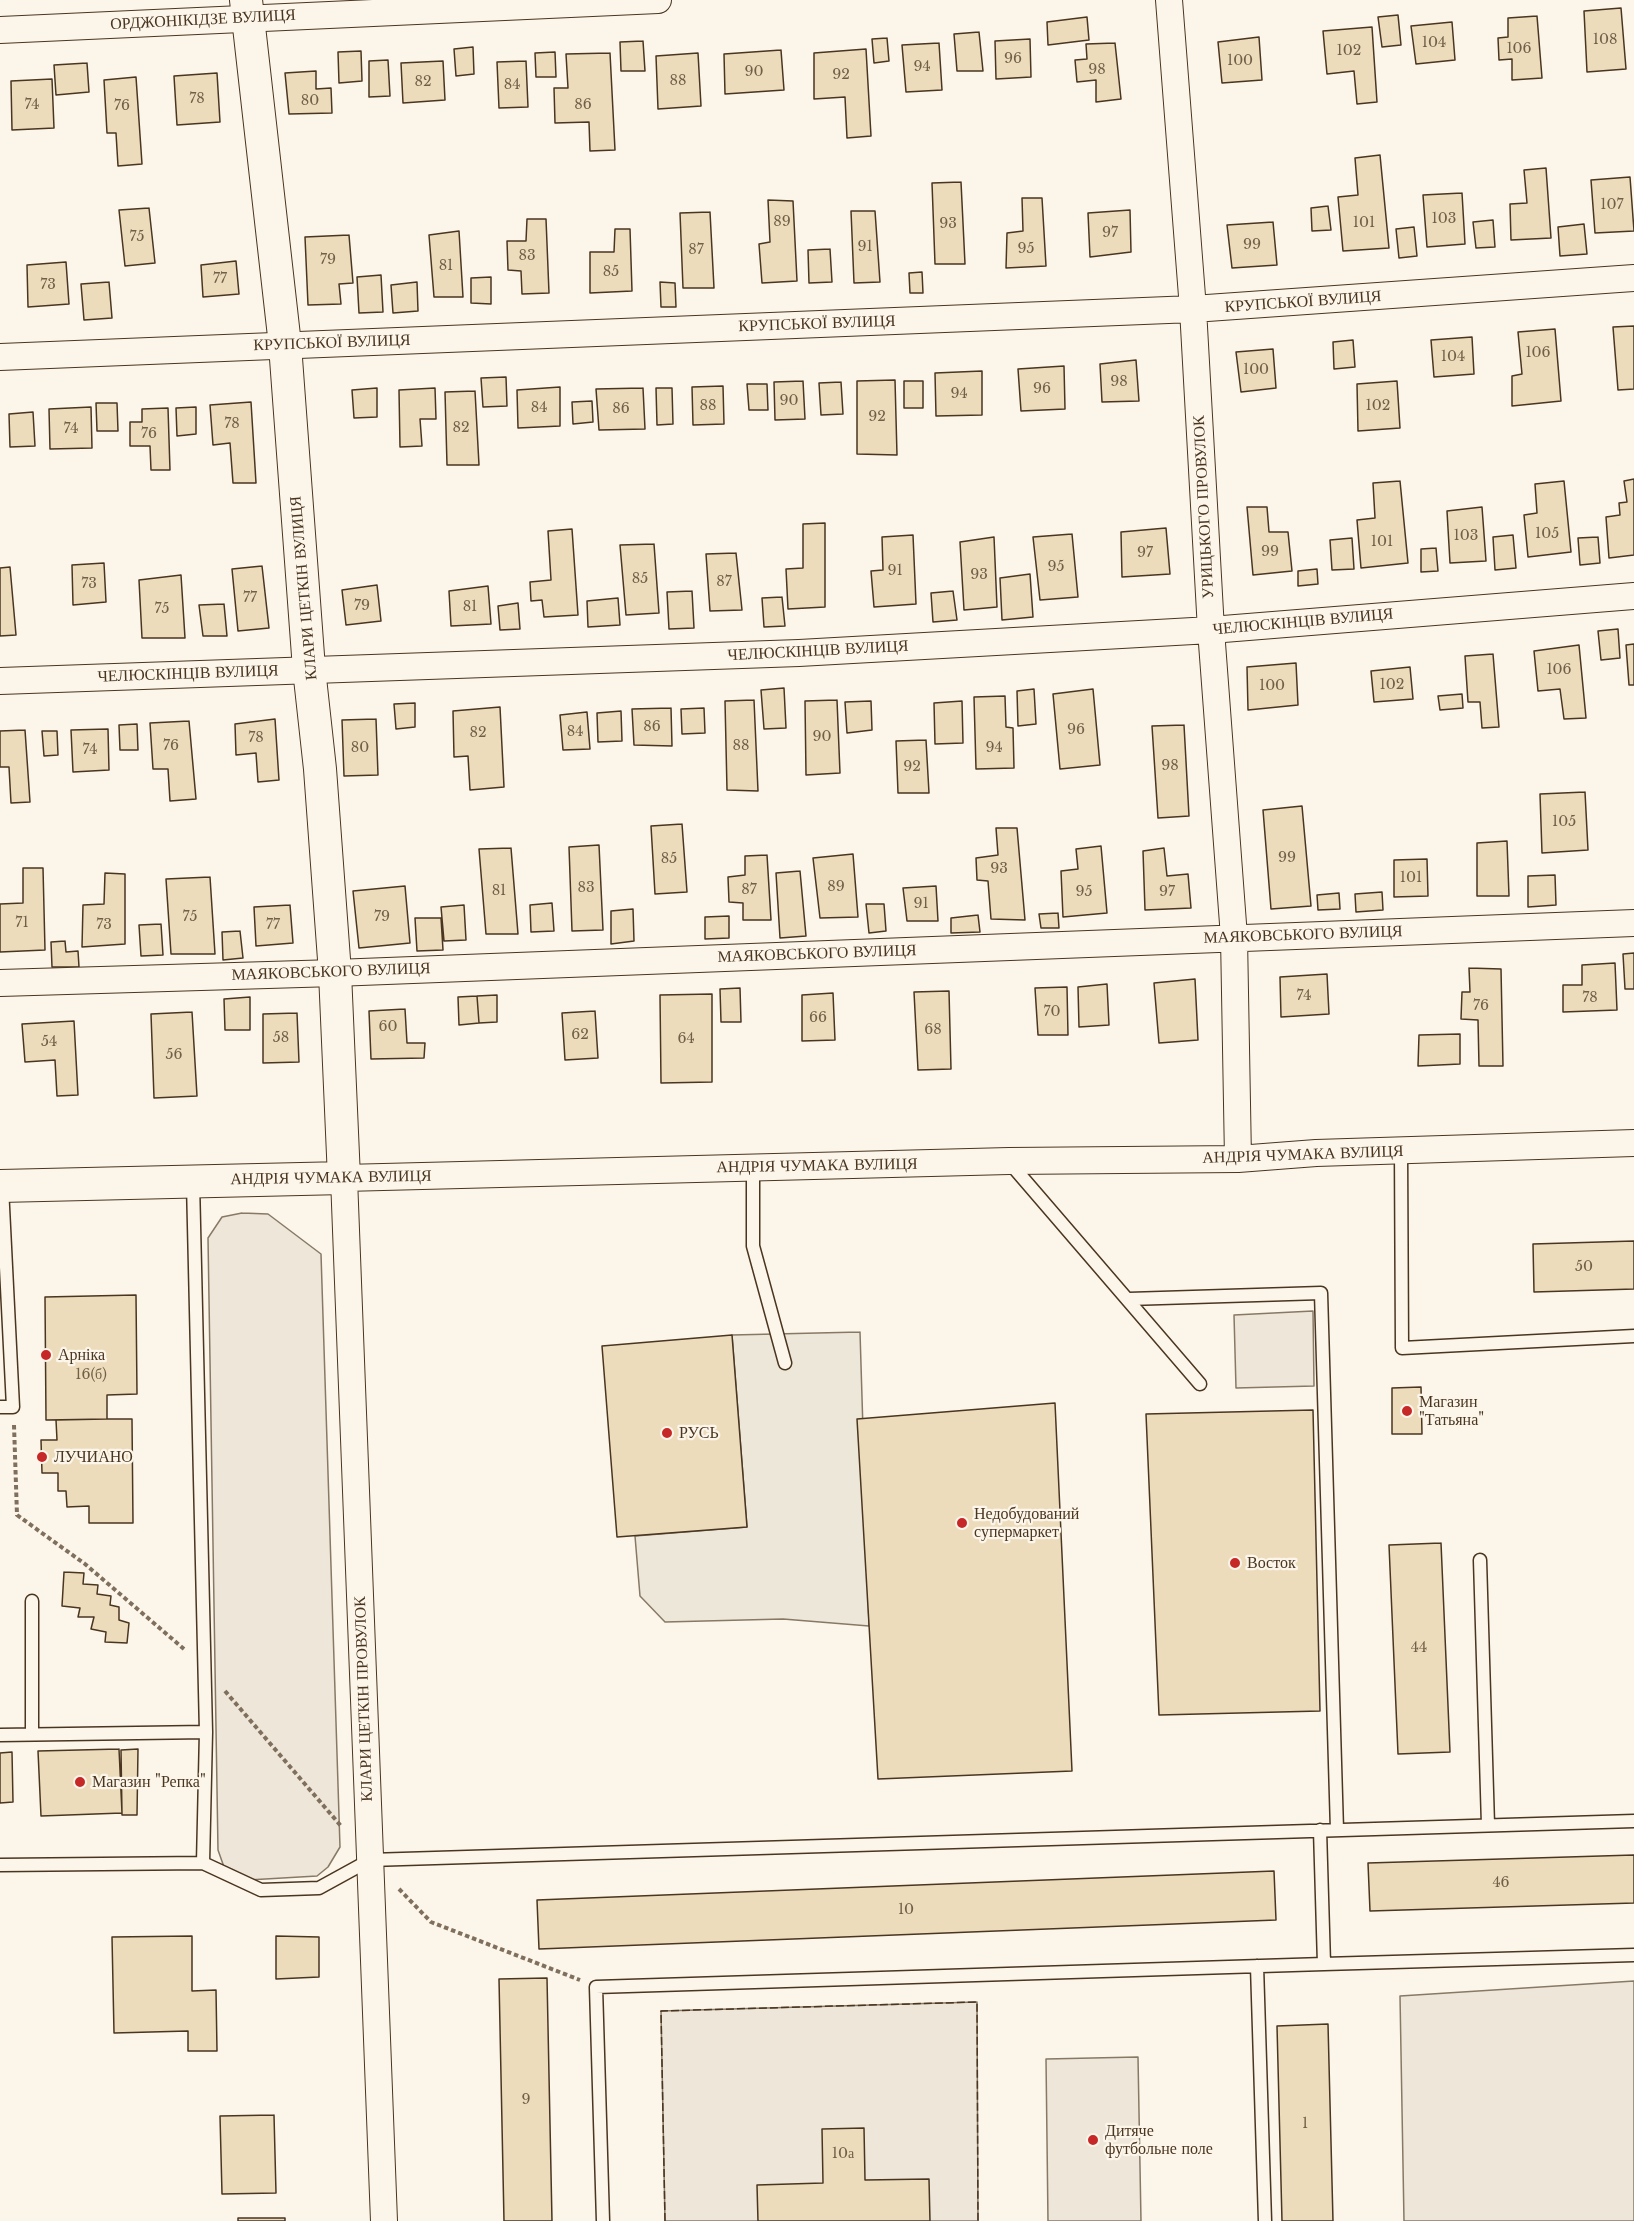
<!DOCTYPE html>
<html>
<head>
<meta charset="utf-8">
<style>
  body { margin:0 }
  canvas { display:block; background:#fbf6e9 }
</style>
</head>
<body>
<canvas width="1634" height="2221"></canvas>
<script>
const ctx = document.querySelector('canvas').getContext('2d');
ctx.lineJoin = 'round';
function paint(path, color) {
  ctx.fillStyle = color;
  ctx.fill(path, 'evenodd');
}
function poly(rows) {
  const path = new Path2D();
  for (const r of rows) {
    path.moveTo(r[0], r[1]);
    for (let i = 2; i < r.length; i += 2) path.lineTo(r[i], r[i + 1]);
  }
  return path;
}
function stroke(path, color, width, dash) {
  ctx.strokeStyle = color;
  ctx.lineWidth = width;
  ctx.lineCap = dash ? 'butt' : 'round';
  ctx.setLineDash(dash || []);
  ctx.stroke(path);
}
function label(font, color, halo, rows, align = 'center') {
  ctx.font = font + ' "Libre Baskerville",serif';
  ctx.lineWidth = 4.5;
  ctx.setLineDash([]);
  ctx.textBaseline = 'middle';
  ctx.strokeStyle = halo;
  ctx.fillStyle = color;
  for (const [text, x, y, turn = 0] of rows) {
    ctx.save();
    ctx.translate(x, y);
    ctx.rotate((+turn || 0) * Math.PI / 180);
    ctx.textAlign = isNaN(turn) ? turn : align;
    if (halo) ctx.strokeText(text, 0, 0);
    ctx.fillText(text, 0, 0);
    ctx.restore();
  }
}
const green = poly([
  [242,1213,268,1214,321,1254,340,1847,328,1867,317,1876,248,1880,224,1867,218,1850,208,1238,222,1217,242,1213],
  [1313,1311,1314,1386,1236,1388,1234,1315,1313,1311],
  [1634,1981,1634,2221,1404,2221,1400,1996,1634,1981],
  [977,2002,978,2221,665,2221,661,2011,977,2002],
  [1138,2057,1141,2221,1048,2221,1046,2059,1138,2057]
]);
paint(green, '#ede6d9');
stroke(green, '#887966', 1.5);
const parking = poly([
  [860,1332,869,1626,783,1619,665,1622,640,1596,635,1536,747,1527,732,1335,860,1332]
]);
paint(parking, '#ede7d9');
stroke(parking, '#887966', 1.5);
const building = poly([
  [1621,8,1626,69,1587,72,1584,11,1621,8],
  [1398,15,1401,45,1382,47,1378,17,1398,15],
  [1537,16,1542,78,1512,80,1512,59,1499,60,1498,38,1508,37,1508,18,1537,16],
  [1087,17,1089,40,1048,45,1047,22,1087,17],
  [1452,22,1455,60,1416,64,1411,26,1452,22],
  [1372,27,1377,102,1357,104,1354,71,1327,74,1323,31,1372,27],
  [979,32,983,71,957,71,954,34,979,32],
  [1259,37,1262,80,1222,83,1218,42,1259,37],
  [887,38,889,61,874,63,872,39,887,38],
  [1030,39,1031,77,996,79,995,41,1030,39],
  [643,41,645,71,621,71,620,42,643,41],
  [939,43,942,90,906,92,902,45,939,43],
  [1115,43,1121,99,1096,102,1096,80,1077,82,1075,60,1087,59,1086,44,1115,43],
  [473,47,474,74,456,76,454,49,473,47],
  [866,49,871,136,847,138,845,97,814,99,814,53,866,49],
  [781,50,784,90,725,94,724,54,781,50],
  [361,51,362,81,339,83,338,52,361,51],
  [555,52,556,77,536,77,535,53,555,52],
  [610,53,615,150,590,151,589,122,555,123,554,88,568,88,566,54,610,53],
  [698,53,701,106,658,109,656,56,698,53],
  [388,60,390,96,369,97,369,61,388,60],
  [443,61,445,100,403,103,401,63,443,61],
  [526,61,528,107,499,108,497,62,526,61],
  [87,63,89,92,56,95,54,65,87,63],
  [316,71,316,89,331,88,332,113,289,114,285,73,316,71],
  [217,73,220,122,177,125,174,76,217,73],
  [136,77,142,164,118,166,116,133,107,133,104,80,136,77],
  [52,79,54,128,12,130,11,81,52,79],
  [1380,155,1389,248,1343,251,1338,197,1358,195,1355,158,1380,155],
  [1546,168,1551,238,1511,240,1510,204,1527,203,1524,170,1546,168],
  [1630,177,1634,231,1595,233,1591,180,1630,177],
  [961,182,965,264,935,264,932,183,961,182],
  [1462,193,1465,244,1427,247,1423,195,1462,193],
  [1022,198,1042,198,1046,266,1006,268,1007,233,1023,231,1022,198],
  [768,200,793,201,797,281,762,283,759,244,770,242,768,200],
  [1328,206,1331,230,1312,231,1311,208,1328,206],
  [149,208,155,263,125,266,119,210,149,208],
  [1130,210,1131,252,1090,257,1088,213,1130,210],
  [851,211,875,211,880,282,854,283,851,211],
  [710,212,714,288,683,288,680,213,710,212],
  [527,219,546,219,549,293,522,294,521,271,508,270,507,241,526,241,527,219],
  [1493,220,1495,247,1476,248,1473,222,1493,220],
  [1273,222,1277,265,1232,268,1227,225,1273,222],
  [1584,224,1587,254,1560,256,1558,227,1584,224],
  [1414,227,1417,256,1399,258,1396,229,1414,227],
  [615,229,630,229,632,291,590,293,590,252,614,252,615,229],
  [459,231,463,297,434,297,429,235,459,231],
  [349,235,353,283,339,284,341,304,308,305,305,237,349,235],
  [830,249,832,282,809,283,808,250,830,249],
  [236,261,239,294,203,297,201,265,236,261],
  [66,262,69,304,28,307,27,265,66,262],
  [922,272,923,293,910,293,909,273,922,272],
  [381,275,383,312,359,313,357,277,381,275],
  [491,277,491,304,471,303,471,278,491,277],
  [109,282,112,318,84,320,81,284,109,282],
  [417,282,418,311,393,313,391,285,417,282],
  [660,282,675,283,676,307,661,307,660,282],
  [1634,326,1634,389,1618,390,1613,327,1634,326],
  [1555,329,1561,401,1512,406,1512,376,1522,374,1518,332,1555,329],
  [1472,337,1474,374,1434,377,1431,340,1472,337],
  [1353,340,1355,367,1334,369,1333,342,1353,340],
  [1273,349,1276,388,1241,392,1236,352,1273,349],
  [1136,360,1139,401,1102,402,1100,364,1136,360],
  [1064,366,1065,409,1021,411,1018,369,1064,366],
  [982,371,982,415,936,416,935,373,982,371],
  [506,377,507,406,483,407,481,378,506,377],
  [895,380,897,455,857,454,857,381,895,380],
  [803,381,805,419,775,420,774,382,803,381],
  [904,381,923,381,923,408,904,408,904,381],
  [1397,381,1400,428,1358,431,1357,384,1397,381],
  [841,382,843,414,821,415,819,383,841,382],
  [747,384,767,384,768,410,749,410,747,384],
  [723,386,724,424,693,425,692,387,723,386],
  [560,387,560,426,518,428,517,390,560,387],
  [377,388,377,417,354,418,352,390,377,388],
  [435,388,436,419,420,419,422,446,400,447,399,390,435,388],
  [643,388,645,429,599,430,596,389,643,388],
  [656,388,672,388,673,424,657,425,656,388],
  [475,391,479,465,447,465,445,392,475,391],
  [592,401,593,422,573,424,572,402,592,401],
  [251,402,256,483,233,483,230,443,213,445,210,405,251,402],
  [96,403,117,403,118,431,97,431,96,403],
  [91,407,92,448,50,449,49,409,91,407],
  [196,407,196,434,177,436,176,408,196,407],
  [168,408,170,470,151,470,150,446,130,446,130,422,142,422,142,409,168,408],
  [33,412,35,446,10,447,9,414,33,412],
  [1634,479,1634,555,1609,558,1606,517,1620,515,1619,503,1627,502,1624,481,1634,479],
  [1400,481,1408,563,1361,568,1357,520,1375,518,1373,483,1400,481],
  [1564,481,1571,552,1528,557,1524,515,1537,513,1535,484,1564,481],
  [1247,507,1267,507,1269,532,1288,532,1292,571,1253,575,1247,507],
  [1482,507,1486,561,1450,563,1447,511,1482,507],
  [825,523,825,607,788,609,786,569,803,568,803,524,825,523],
  [1166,528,1170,574,1122,577,1121,532,1166,528],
  [572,529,578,615,544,617,542,600,531,601,530,582,551,580,548,531,572,529],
  [1072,534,1078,597,1040,600,1033,537,1072,534],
  [913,535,916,604,874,607,871,571,883,570,882,537,913,535],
  [1513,535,1516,568,1495,570,1493,537,1513,535],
  [994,537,997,607,964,610,960,542,994,537],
  [1598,537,1600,563,1580,565,1578,538,1598,537],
  [1352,538,1354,569,1332,570,1330,540,1352,538],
  [654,544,659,613,626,615,620,545,654,544],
  [1436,548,1438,571,1421,572,1421,549,1436,548],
  [736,553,742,610,710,611,706,554,736,553],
  [104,563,106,602,73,605,72,565,104,563],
  [262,566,269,628,238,631,232,569,262,566],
  [10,567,16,635,0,636,0,568,10,567],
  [1317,569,1318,584,1298,586,1298,571,1317,569],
  [1030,574,1033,617,1002,620,1000,578,1030,574],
  [181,575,185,638,142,638,139,580,181,575],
  [377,585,381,621,346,625,342,590,377,585],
  [488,586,491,624,451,626,449,591,488,586],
  [692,591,694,628,669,629,667,592,692,591],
  [953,591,957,620,933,622,931,593,953,591],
  [782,597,785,626,764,627,762,598,782,597],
  [618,598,620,625,588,627,587,601,618,598],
  [518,603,520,629,500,630,498,606,518,603],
  [224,604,227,636,203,636,199,605,224,604],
  [1618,629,1620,658,1601,660,1598,631,1618,629],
  [1634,644,1634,685,1629,685,1626,645,1634,644],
  [1579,645,1586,718,1564,719,1560,689,1538,691,1534,651,1579,645],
  [1493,654,1499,727,1482,728,1480,702,1468,702,1465,656,1493,654],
  [1296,663,1298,705,1248,710,1247,667,1296,663],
  [1410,667,1413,699,1374,702,1371,671,1410,667],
  [784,688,786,728,764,729,761,690,784,688],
  [1034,689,1036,724,1018,726,1017,691,1034,689],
  [1093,689,1100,765,1060,769,1053,694,1093,689],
  [1462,694,1463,708,1440,710,1438,696,1462,694],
  [1005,696,1006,727,1013,728,1014,768,976,769,974,697,1005,696],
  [754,700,758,791,727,790,725,701,754,700],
  [837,700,840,773,806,775,805,701,837,700],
  [871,701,872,730,847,733,845,702,871,701],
  [962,701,963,743,935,744,934,703,962,701],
  [415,703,415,727,396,729,394,704,415,703],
  [500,707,504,787,470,790,468,756,454,757,453,711,500,707],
  [671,708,672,746,634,745,632,709,671,708],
  [704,708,705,733,682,734,681,709,704,708],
  [621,711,622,741,598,742,597,713,621,711],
  [587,712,590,749,563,750,560,715,587,712],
  [275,719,279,780,258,782,256,753,236,755,235,724,275,719],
  [376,719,378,775,344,776,342,720,376,719],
  [189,721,196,799,170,801,168,769,153,769,150,723,189,721],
  [137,724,138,750,120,750,119,725,137,724],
  [1184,725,1189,816,1158,818,1152,726,1184,725],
  [108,729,109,770,73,772,71,730,108,729],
  [25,730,30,802,11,803,9,767,0,767,0,731,25,730],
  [42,731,57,731,58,755,44,756,42,731],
  [926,740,929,793,898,793,896,741,926,740],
  [1585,792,1588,850,1542,853,1540,794,1585,792],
  [1302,806,1311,906,1271,909,1263,810,1302,806],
  [682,824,687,892,655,894,651,826,682,824],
  [996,828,1017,828,1025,920,991,919,988,881,977,880,976,858,998,855,996,828],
  [1507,841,1509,896,1477,896,1477,843,1507,841],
  [599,845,603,930,572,931,569,847,599,845],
  [1101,846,1107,913,1063,917,1061,871,1078,869,1076,849,1101,846],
  [511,848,518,934,486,934,479,849,511,848],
  [1164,848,1167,876,1188,874,1191,908,1145,910,1143,851,1164,848],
  [853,854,858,917,820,918,813,858,853,854],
  [767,855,771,920,743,920,743,903,729,902,728,877,745,875,745,856,767,855],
  [1427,859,1428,896,1394,897,1394,860,1427,859],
  [23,868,43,868,45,950,0,952,0,904,23,903,23,868],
  [800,871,806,936,780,938,776,873,800,871],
  [105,873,125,874,125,944,82,947,83,905,104,904,105,873],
  [1555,875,1556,905,1528,907,1528,876,1555,875],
  [210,877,215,954,171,954,166,879,210,877],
  [405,886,410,943,359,948,353,891,405,886],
  [936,886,938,921,907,921,903,888,936,886],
  [1382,892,1383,910,1356,912,1355,894,1382,892],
  [1339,893,1340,909,1318,910,1317,895,1339,893],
  [552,903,554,931,531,932,530,905,552,903],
  [866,904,884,904,886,931,869,933,866,904],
  [290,905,293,943,256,946,254,907,290,905],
  [464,905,466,940,444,941,441,907,464,905],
  [633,909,634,941,611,944,611,911,633,909],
  [1058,913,1059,928,1041,928,1039,914,1058,913],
  [978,915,980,932,951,933,951,918,978,915],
  [729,916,729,938,705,939,705,917,729,916],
  [415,918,441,918,443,950,417,951,415,918],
  [161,924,163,955,141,956,139,925,161,924],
  [240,931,243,958,223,960,222,932,240,931],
  [65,941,66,952,78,951,79,967,52,967,51,942,65,941],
  [1634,953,1634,989,1625,989,1623,954,1634,953],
  [1615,963,1617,1010,1563,1012,1563,985,1582,985,1582,965,1615,963],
  [1469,968,1501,969,1503,1066,1479,1066,1478,1020,1461,1019,1462,992,1470,992,1469,968],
  [1327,974,1329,1014,1281,1017,1280,977,1327,974],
  [1195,979,1198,1040,1159,1043,1154,983,1195,979],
  [1107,984,1109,1025,1079,1027,1078,987,1107,984],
  [1067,987,1068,1035,1038,1035,1035,988,1067,987],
  [740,988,741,1022,721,1022,720,989,740,988],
  [949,991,951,1069,918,1070,914,992,949,991],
  [833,993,835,1040,802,1041,802,995,833,993],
  [712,994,712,1082,661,1083,660,995,712,994],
  [497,995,497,1022,479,1023,477,996,497,995],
  [477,996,479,1023,459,1025,458,997,477,996],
  [250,997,250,1030,225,1030,224,999,250,997],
  [405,1009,407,1043,425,1043,424,1058,371,1059,369,1011,405,1009],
  [595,1011,598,1058,565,1060,562,1013,595,1011],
  [192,1012,197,1096,154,1098,151,1014,192,1012],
  [297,1013,299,1062,263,1063,263,1014,297,1013],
  [74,1021,78,1095,57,1096,55,1060,25,1062,22,1024,74,1021],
  [1460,1034,1460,1064,1418,1066,1419,1035,1460,1034],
  [1634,1241,1634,1289,1534,1292,1533,1244,1634,1241],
  [136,1295,137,1394,107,1395,107,1419,46,1420,45,1297,136,1295],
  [732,1335,747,1527,617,1537,602,1346,732,1335],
  [1421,1387,1422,1434,1392,1434,1392,1388,1421,1387],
  [1055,1403,1072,1771,878,1779,857,1419,1055,1403],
  [1313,1410,1320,1711,1159,1715,1146,1414,1313,1410],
  [107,1419,132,1419,133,1523,89,1523,89,1506,67,1507,66,1491,58,1491,58,1473,42,1473,41,1440,57,1440,56,1420,107,1419],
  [1441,1543,1450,1752,1398,1754,1389,1545,1441,1543],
  [64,1572,84,1573,83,1584,98,1585,97,1594,111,1596,110,1605,119,1607,119,1620,129,1623,127,1643,105,1642,106,1632,91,1629,94,1617,78,1617,80,1608,62,1606,64,1572],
  [119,1749,122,1813,41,1816,38,1751,119,1749],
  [138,1749,137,1815,122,1815,121,1750,138,1749],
  [12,1752,13,1802,0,1803,0,1753,12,1752],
  [1634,1855,1634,1903,1370,1911,1368,1863,1634,1855],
  [1274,1871,1276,1920,539,1949,537,1900,1274,1871],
  [192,1936,192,1991,216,1990,217,2051,188,2051,188,2031,114,2033,112,1937,192,1936],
  [276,1936,319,1937,319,1977,276,1979,276,1936],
  [547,1978,552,2221,504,2221,499,1979,547,1978],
  [1328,2024,1333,2221,1282,2221,1277,2026,1328,2024],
  [274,2115,276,2193,222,2194,220,2116,274,2115],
  [864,2128,865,2180,929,2179,930,2221,758,2221,757,2185,823,2183,822,2129,864,2128],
  [238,2218,285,2218,285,2221,238,2221,238,2218]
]);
paint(building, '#ecdcbc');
stroke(building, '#4a3520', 1.5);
const service = poly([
  [1401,1150,1402,1348,1634,1336],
  [1009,1162,1200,1384],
  [753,1167,753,1246,785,1363],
  [193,1183,206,1732,203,1863],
  [1129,1299,1321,1293,1337,1830],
  [0,1407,13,1407,2,1187],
  [1480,1560,1488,1825],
  [32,1734,32,1601],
  [0,1735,206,1732],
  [1320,1830,1324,1964,1634,1955],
  [0,1865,203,1863,261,1890,319,1888,370,1860,1634,1821],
  [1257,1966,1265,2221],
  [603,2221,596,1987,1324,1964]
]);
const minor = poly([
  [1169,0,1193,309,1211,630,1234,937,1238,1159],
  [0,30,658,0],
  [0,357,1193,309,1634,278],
  [0,681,799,653,1211,630,1634,596],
  [0,983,335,973,1634,923],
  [384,2221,344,1178,1009,1161,1238,1159,1316,1153,1634,1143]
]);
const tertiary = poly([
  [0,1186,344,1178,335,973,320,769,309,669,285,345,246,0]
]);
stroke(service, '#4a3520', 15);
stroke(minor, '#4a3520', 28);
stroke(tertiary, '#4a3520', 34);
stroke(poly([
  [14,1425,17,1515,85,1564,184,1649],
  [225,1691,341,1826],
  [399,1889,431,1922,580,1980]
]), '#7f6f5c', 4, [4.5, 3]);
stroke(service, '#fbf6e9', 12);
stroke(minor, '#fbf6e9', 26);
stroke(tertiary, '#fbf6e9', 32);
stroke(poly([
  [665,2221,661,2011,977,2002,978,2221]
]), '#4a3520', 1.5, [8, 3]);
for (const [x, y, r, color] of [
  [46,1355,6,"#c62828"],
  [1407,1411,6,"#c62828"],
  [667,1433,6,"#c62828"],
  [42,1457,6,"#c62828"],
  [962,1523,6,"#c62828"],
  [1235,1563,6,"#c62828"],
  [80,1782,6,"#c62828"],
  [1093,2140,6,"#c62828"]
]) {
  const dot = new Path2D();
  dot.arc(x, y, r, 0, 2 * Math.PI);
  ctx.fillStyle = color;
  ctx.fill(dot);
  stroke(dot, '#fbf6e9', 2);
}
label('14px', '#725f47', null, [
  ["108",1605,40],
  ["104",1434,43],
  ["106",1519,49],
  ["102",1349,51],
  ["96",1013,59],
  ["100",1240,61],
  ["94",922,67],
  ["98",1097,70],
  ["90",754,72],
  ["92",841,75],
  ["88",678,81],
  ["82",423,82],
  ["84",512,85],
  ["78",197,99],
  ["80",310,101],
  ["74",32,105],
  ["86",583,105],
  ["76",122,106],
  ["107",1612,205],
  ["103",1444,219],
  ["89",782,222],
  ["101",1364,223],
  ["93",948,224],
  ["97",1110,233],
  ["75",137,237],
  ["99",1252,245],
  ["91",865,247],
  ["95",1026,249],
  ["87",696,250],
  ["83",527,256],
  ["79",328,260],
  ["81",446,266],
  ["85",611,272],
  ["77",220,279],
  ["73",48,285],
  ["106",1538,353],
  ["104",1453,357],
  ["100",1256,370],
  ["98",1119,382],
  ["96",1042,389],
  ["94",959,394],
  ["90",789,401],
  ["88",708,406],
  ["102",1378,406],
  ["84",539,408],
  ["86",621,409],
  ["92",877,417],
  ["78",232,424],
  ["82",461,428],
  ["74",71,429],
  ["76",149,434],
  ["105",1547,534],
  ["103",1466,536],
  ["101",1382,542],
  ["99",1270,552],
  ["97",1145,553],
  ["95",1056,567],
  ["91",895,571],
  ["93",979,575],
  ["85",640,579],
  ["87",724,582],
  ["73",89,584],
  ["77",250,598],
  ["79",362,606],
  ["81",470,607],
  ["75",162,609],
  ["106",1559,670],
  ["102",1392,685],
  ["100",1272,686],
  ["86",652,727],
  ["96",1076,730],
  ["84",575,732],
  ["82",478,733],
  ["90",822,737],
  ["78",256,738],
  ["76",171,746],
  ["88",741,746],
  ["80",360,748],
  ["94",994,748],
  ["74",90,750],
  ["98",1170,766],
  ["92",912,767],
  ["105",1564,822],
  ["99",1287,858],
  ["85",669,859],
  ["93",999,869],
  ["101",1411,878],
  ["89",836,887],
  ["83",586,888],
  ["87",749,890],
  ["81",499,891],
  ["95",1084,892],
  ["97",1167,892],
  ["91",921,904],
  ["75",190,917],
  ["79",382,917],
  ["71",22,923],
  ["73",104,925],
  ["77",273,925],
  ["74",1304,996],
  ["78",1590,998],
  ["76",1481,1006],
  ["70",1052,1012],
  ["66",818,1018],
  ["60",388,1027],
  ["68",933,1030],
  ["62",580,1035],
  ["58",281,1038],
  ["64",686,1039],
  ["54",49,1042],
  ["56",174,1055],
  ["50",1584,1267],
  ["16(б)",91,1375],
  ["44",1419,1648],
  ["46",1501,1883],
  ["10",906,1910],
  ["9",526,2100],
  ["1",1305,2124],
  ["10а",843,2154]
]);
label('16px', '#4a3520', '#fbf6e9', [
  ["ОРДЖОНІКІДЗЕ ВУЛИЦЯ",203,20,-3],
  ["КРУПСЬКОЇ ВУЛИЦЯ",1303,302,-4],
  ["КРУПСЬКОЇ ВУЛИЦЯ",817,324,-2],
  ["КРУПСЬКОЇ ВУЛИЦЯ",332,343,-2],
  ["УРИЦЬКОГО ПРОВУЛОК",1204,507,-93],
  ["КЛАРИ ЦЕТКІН ВУЛИЦЯ",304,588,-95],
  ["ЧЕЛЮСКІНЦІВ ВУЛИЦЯ",1303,622,-5],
  ["ЧЕЛЮСКІНЦІВ ВУЛИЦЯ",818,651,-3],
  ["ЧЕЛЮСКІНЦІВ ВУЛИЦЯ",188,674,-2],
  ["МАЯКОВСЬКОГО ВУЛИЦЯ",1303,935,-2],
  ["МАЯКОВСЬКОГО ВУЛИЦЯ",817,954,-2],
  ["МАЯКОВСЬКОГО ВУЛИЦЯ",331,972,-2],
  ["АНДРІЯ ЧУМАКА ВУЛИЦЯ",1303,1155,-2],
  ["АНДРІЯ ЧУМАКА ВУЛИЦЯ",817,1166,-1],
  ["АНДРІЯ ЧУМАКА ВУЛИЦЯ",331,1178,-1],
  ["КЛАРИ ЦЕТКІН ПРОВУЛОК",364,1699,-92]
]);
label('16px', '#4a3520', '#fbf6e9', [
  ["Арніка",58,1355],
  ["Магазин",1419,1402],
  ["\"Татьяна\"",1419,1420],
  ["РУСЬ",679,1433],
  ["ЛУЧИАНО",54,1457],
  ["Недобудований",974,1514],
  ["супермаркет",974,1532],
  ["Восток",1247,1563],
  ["Магазин \"Репка\"",92,1782],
  ["Дитяче",1105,2131],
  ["футбольне поле",1105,2149]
], 'left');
</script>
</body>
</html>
